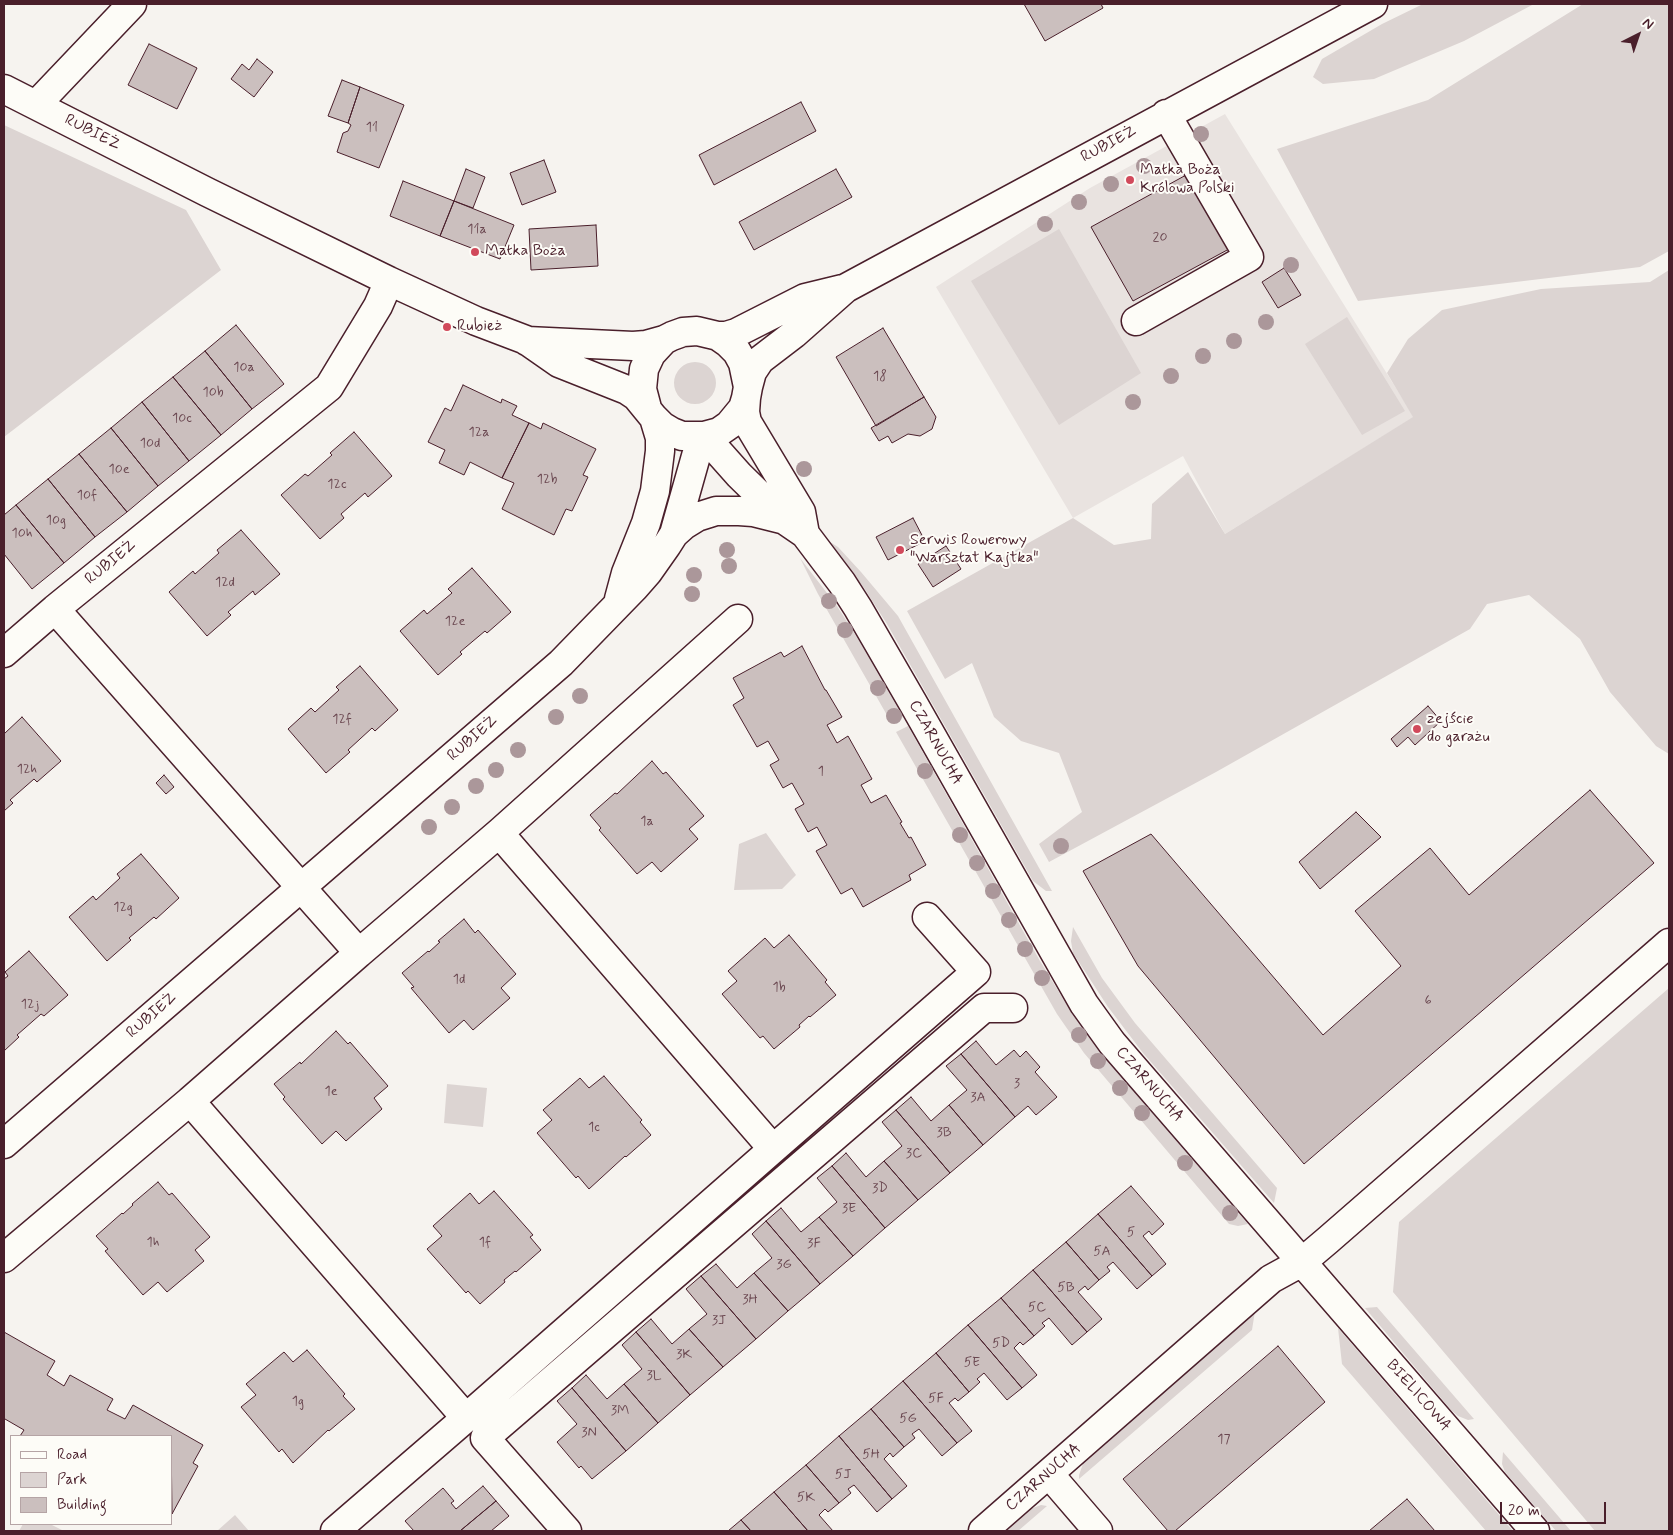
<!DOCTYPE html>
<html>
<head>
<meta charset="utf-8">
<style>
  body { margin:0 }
  #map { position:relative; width:1673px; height:1535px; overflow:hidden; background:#f6f3ef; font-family:Mynerve,sans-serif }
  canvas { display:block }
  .frame { position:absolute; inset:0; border:5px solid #4a1f2b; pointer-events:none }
  .legend { position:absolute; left:10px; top:1435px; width:162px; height:90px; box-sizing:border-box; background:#fdfcf7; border:1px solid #b5a4a5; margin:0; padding:6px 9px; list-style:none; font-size:15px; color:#4a1f2b }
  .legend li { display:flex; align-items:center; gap:10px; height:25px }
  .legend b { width:25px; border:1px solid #b5a4a5 }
  .north { position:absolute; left:1613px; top:10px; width:50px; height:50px; -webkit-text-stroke:4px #fdfcf7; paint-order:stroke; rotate:41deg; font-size:14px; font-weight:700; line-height:20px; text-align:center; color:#4a1f2b }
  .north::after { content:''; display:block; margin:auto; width:18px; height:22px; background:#4a1f2b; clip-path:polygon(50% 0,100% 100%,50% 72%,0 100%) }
  .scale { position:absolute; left:1500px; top:1502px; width:106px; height:22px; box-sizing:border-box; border:2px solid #4a1f2b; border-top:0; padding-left:6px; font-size:15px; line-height:18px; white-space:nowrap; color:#4a1f2b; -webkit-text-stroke:4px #fdfcf7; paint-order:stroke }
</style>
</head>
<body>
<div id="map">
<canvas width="1673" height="1535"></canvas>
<div class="frame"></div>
<ul class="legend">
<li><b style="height:6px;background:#fdfcf7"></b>Road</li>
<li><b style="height:14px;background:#dcd4d2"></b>Park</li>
<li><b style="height:14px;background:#cbbfbe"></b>Building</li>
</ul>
<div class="north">N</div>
<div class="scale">20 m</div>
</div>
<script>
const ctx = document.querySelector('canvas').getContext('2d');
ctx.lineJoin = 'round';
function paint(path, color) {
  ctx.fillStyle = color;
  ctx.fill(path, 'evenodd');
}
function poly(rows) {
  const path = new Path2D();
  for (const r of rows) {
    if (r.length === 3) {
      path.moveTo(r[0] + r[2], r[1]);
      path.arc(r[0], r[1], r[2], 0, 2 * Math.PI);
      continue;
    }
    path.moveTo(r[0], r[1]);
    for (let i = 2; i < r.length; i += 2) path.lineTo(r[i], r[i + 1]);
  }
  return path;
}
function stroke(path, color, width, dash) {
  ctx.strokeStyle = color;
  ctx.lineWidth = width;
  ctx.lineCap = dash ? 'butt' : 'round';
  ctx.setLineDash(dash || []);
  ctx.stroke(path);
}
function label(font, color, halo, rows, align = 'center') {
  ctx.font = font + ' Mynerve,sans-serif';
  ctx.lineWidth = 4;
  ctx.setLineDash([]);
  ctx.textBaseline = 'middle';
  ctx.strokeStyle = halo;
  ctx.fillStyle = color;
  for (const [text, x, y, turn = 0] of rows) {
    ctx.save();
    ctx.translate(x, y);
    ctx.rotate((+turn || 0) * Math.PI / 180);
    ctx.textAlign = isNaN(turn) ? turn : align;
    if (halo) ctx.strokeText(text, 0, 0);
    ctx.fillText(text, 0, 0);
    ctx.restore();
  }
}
paint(poly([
  [1225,114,1414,417,1225,534,1183,456,1073,518,936,287,1090,188]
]), '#e9e3e0');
paint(poly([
  [1423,4,1534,4,1464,41,1374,79,1323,84,1313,77,1322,59,1382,24],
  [1583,4,1669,4,1669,251,1640,267,1358,301,1277,149,1428,100],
  [4,125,186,210,221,270,4,437],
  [1059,229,1141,373,1059,425,971,281],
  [1669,270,1669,754,1656,746,1610,692,1580,639,1529,595,1487,604,1470,629,1216,772,1049,862,1039,844,1082,812,1059,753,1021,741,994,717,972,663,945,679,907,611,1073,518,1114,545,1151,539,1152,504,1188,472,1225,534,1413,417,1387,373,1408,339,1442,310,1541,289,1650,282],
  [1347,317,1405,411,1362,435,1305,344],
  [695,383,21],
  [830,542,838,547,861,572,898,616,1052,891,1046,891,1033,881,887,624,864,588],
  [800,558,837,606,858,639,903,717,892,724,818,594],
  [908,726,1040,961,1065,1002,1100,1049,1141,1100,1248,1224,1238,1226,1229,1224,1084,1053,1057,1014,896,732],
  [766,833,796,875,782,889,734,890,739,844],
  [1073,927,1102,978,1135,1023,1277,1188,1274,1203,1143,1053,1108,1007,1073,953,1071,941],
  [1669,988,1669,1531,1595,1531,1393,1292,1399,1222],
  [447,1084,487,1088,483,1127,444,1123],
  [1377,1307,1474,1419,1468,1420,1458,1416,1451,1410,1365,1308],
  [1255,1311,1252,1330,1079,1479,1079,1475,1085,1458],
  [1338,1328,1513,1531,1486,1531,1342,1364],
  [1503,1452,1571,1531,1556,1531,1505,1472,1502,1464],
  [1041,1505,1047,1506,1018,1531,1000,1531,1025,1511],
  [235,1515,249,1531,217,1531],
  [23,1524,50,1524,64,1531,19,1531]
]), '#dcd4d2');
const building = poly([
  [1024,4,1101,4,1103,8,1045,41,1024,4],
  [149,44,197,68,177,109,128,85,149,44],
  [257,59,273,72,254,97,231,79,242,64,249,70,257,59],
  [342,80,360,87,348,123,328,116,342,80],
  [360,87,404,105,379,168,337,152,343,133,348,131,351,125,348,123,360,87],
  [801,102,816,131,714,185,699,155,801,102],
  [544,160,556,192,522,205,510,173,544,160],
  [466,169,485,177,473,208,454,201,466,169],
  [836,169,852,197,754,250,739,222,836,169],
  [1188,174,1229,249,1133,301,1091,227,1188,174],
  [403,181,454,201,440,236,390,216,403,181],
  [454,201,514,225,500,259,440,236,454,201],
  [596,225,598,266,531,270,529,229,596,225],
  [1284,268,1301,295,1278,308,1262,282,1284,268],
  [236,325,284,384,252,409,205,351,236,325],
  [883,328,924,397,876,426,836,357,883,328],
  [205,351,252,409,221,435,173,377,205,351],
  [173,377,221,435,189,461,142,402,173,377],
  [463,385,501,403,502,399,517,406,512,415,529,423,502,478,470,462,464,475,439,463,445,450,428,442,445,408,451,411,463,385],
  [924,397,936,417,932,429,920,436,908,434,892,443,888,436,879,441,871,428,924,397],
  [142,402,189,461,158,486,111,428,142,402],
  [529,423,541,429,543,423,596,449,583,475,588,477,572,511,566,509,554,535,502,509,514,483,502,478,529,423],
  [111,428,158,486,127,512,79,454,111,428],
  [354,432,392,476,368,497,365,493,341,514,344,518,320,539,281,495,305,474,308,476,332,455,330,453,354,432],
  [79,454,127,512,95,537,48,479,79,454],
  [48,479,95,537,64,563,16,505,48,479],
  [16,505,64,563,32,589,4,554,4,515,16,505],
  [913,518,925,541,888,560,876,537,913,518],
  [241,530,280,574,255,595,253,591,228,612,231,615,207,636,169,592,193,571,195,574,219,553,217,550,241,530],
  [946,546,961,569,933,587,918,564,946,546],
  [472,568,511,612,487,633,485,631,460,652,462,654,438,675,400,631,424,610,427,614,452,593,448,589,472,568],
  [802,646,825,690,826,690,842,717,827,725,837,743,848,736,872,779,861,785,871,803,886,795,902,822,900,823,909,838,911,837,926,865,909,875,911,880,863,907,852,888,841,894,816,851,827,845,817,827,808,832,795,809,804,804,792,783,783,788,770,765,779,760,768,741,757,747,733,705,744,698,733,678,781,652,784,657,802,646],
  [360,666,398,710,375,731,372,728,348,750,350,752,326,773,288,729,311,708,315,712,339,690,336,687,360,666],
  [1428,706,1441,721,1415,745,1408,737,1397,747,1391,739,1428,706],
  [22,717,61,761,37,782,34,779,10,800,13,803,4,811,4,734,22,717],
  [652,761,663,774,666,772,704,816,689,829,698,839,661,872,652,862,637,874,599,830,601,828,590,815,615,793,617,794,652,761],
  [164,775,174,787,166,794,156,783,164,775],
  [1590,790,1654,863,1304,1164,1138,966,1083,871,1151,834,1323,1035,1401,966,1355,911,1430,848,1469,895,1590,790],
  [1356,812,1381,837,1320,889,1299,862,1356,812],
  [141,854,179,898,156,919,154,917,129,938,131,940,107,961,69,917,93,896,96,900,120,878,117,874,141,854],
  [464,919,475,933,478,930,516,974,501,988,510,998,473,1030,464,1020,449,1033,411,988,414,987,402,973,428,951,429,952,440,942,438,941,464,919],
  [789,935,827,980,825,982,836,995,810,1017,809,1016,799,1025,800,1027,774,1049,763,1036,760,1038,722,994,737,981,728,971,765,938,774,948,789,935],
  [29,951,68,995,44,1016,41,1014,17,1035,19,1037,4,1051,4,979,8,976,5,972,29,951],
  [336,1031,348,1044,350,1042,388,1086,374,1098,382,1109,346,1141,336,1131,322,1144,283,1099,285,1097,274,1084,300,1062,301,1064,336,1031],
  [976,1041,996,1065,1014,1050,1020,1057,1026,1051,1040,1067,1035,1072,1057,1097,1036,1115,1028,1106,1015,1117,961,1054,976,1041],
  [961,1054,1015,1117,983,1145,949,1105,967,1090,946,1066,961,1054],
  [604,1076,642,1120,640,1122,651,1135,626,1157,625,1156,589,1189,578,1176,576,1178,537,1133,552,1120,543,1110,580,1078,589,1088,604,1076],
  [911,1097,931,1121,949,1105,983,1145,950,1173,896,1110,911,1097],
  [896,1110,950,1173,918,1200,884,1161,902,1146,882,1122,896,1110],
  [846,1153,866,1177,884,1161,918,1200,885,1228,832,1166,846,1153],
  [832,1166,885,1228,853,1256,819,1217,837,1202,817,1178,832,1166],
  [158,1182,169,1195,172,1193,210,1237,195,1250,204,1261,167,1292,158,1282,143,1295,105,1251,108,1249,96,1236,122,1213,123,1214,133,1205,132,1204,158,1182],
  [1131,1186,1164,1224,1152,1235,1149,1231,1143,1236,1166,1264,1152,1276,1098,1214,1131,1186],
  [494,1191,533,1235,530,1237,541,1250,516,1272,515,1271,504,1280,505,1282,480,1304,468,1291,466,1293,427,1249,442,1236,433,1226,470,1193,479,1204,494,1191],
  [781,1208,801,1232,819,1217,853,1256,820,1284,766,1221,781,1208],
  [1098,1214,1152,1276,1137,1289,1113,1262,1107,1267,1110,1271,1099,1280,1066,1242,1098,1214],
  [766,1221,820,1284,788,1311,754,1273,772,1258,752,1234,766,1221],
  [1066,1242,1099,1280,1088,1290,1085,1286,1078,1292,1102,1319,1087,1332,1033,1270,1066,1242],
  [716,1264,737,1288,754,1273,788,1311,756,1339,701,1276,716,1264],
  [1033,1270,1087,1332,1072,1345,1049,1318,1042,1323,1045,1326,1034,1336,1001,1298,1033,1270],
  [701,1276,756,1339,723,1367,689,1329,707,1314,686,1289,701,1276],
  [1001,1298,1034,1336,1023,1345,1020,1342,1014,1348,1037,1375,1022,1388,968,1325,1001,1298],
  [651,1319,672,1344,689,1329,723,1367,690,1395,636,1332,651,1319],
  [968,1325,1022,1388,1007,1400,984,1373,977,1379,980,1382,969,1392,936,1353,968,1325],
  [4,1332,55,1361,47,1375,64,1386,70,1375,113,1399,107,1410,125,1419,133,1405,203,1445,193,1463,198,1466,172,1514,171,1436,20,1436,24,1430,5,1419,4,1420,4,1332],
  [636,1332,690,1395,658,1423,624,1384,642,1369,622,1345,636,1332],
  [1278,1346,1325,1402,1175,1531,1168,1531,1123,1479,1278,1346],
  [307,1350,345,1394,343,1396,355,1409,329,1431,328,1430,293,1463,282,1449,279,1452,241,1407,256,1395,246,1384,284,1352,293,1362,307,1350],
  [936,1353,969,1392,958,1401,955,1398,949,1403,972,1431,957,1443,903,1381,936,1353],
  [586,1375,607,1399,624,1384,658,1423,626,1451,572,1388,586,1375],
  [903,1381,957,1443,942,1456,919,1429,912,1434,915,1438,904,1447,871,1409,903,1381],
  [572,1388,626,1451,592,1479,581,1466,579,1468,557,1442,577,1424,557,1401,572,1388],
  [871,1409,904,1447,893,1457,890,1453,884,1459,907,1486,892,1499,839,1436,871,1409],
  [839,1436,892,1499,877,1512,854,1485,848,1489,851,1493,839,1503,806,1465,839,1436],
  [806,1465,839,1503,828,1512,825,1509,819,1515,833,1531,808,1531,774,1492,806,1465],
  [483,1486,496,1501,460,1531,414,1531,405,1521,443,1488,454,1501,451,1503,456,1509,483,1486],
  [774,1492,808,1531,751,1531,741,1520,774,1492],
  [1407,1499,1435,1531,1369,1531,1407,1499],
  [496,1501,509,1516,491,1531,460,1531,496,1501],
  [741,1520,751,1531,728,1531,741,1520]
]);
paint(building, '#cbbfbe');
stroke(building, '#4a1f2b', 1);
const minor = poly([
  [4,89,207,192,389,281,476,321,526,340,559,363,627,390,636,396,654,418,662,426,672,432,682,436,704,436,719,432,729,425,743,408,746,398,748,387,743,363,737,352,728,343,718,336,697,331,683,332,672,336,664,340,651,354,644,369,642,389,647,408],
  [36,105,132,4],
  [1136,321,1249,257,1166,114],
  [718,336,726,336,736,333,805,298,842,289],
  [527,341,633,346,646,345,664,340],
  [748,387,752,372,760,360,794,334,846,288,1373,4],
  [746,398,745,412,747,422,801,512,805,534],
  [709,435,715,448,739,475,786,521,805,534,842,583,858,608,913,703,1084,1004,1112,1043,1535,1531],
  [674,534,684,525,697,517,716,511,739,511,753,512,785,520],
  [619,599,626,573,646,523,655,491,660,451,660,438,654,418],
  [55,609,359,953,190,1101],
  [4,653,55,609,329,387,378,306,389,281],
  [499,833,738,619],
  [359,953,499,833,773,1149,466,1418],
  [4,1144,561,663,634,588,648,572,667,545,674,534,696,456,704,436],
  [773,1149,976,972,927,917],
  [4,1258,190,1101,466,1418,335,1531],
  [1049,1474,1098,1531],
  [567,1531,485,1438,984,1008,1013,1008],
  [983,1531,1271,1279,1302,1262,1328,1240,1669,943]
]);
stroke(minor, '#4a1f2b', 31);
stroke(minor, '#fdfcf7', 28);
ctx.fillStyle = '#ab979a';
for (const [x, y] of [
  [1201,134],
  [1144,166],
  [1111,184],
  [1079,202],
  [1045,224],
  [1291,265],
  [1266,322],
  [1234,341],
  [1203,356],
  [1171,376],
  [1133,402],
  [804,469],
  [727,550],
  [729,566],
  [694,575],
  [692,594],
  [829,601],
  [845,630],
  [878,688],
  [580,696],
  [894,716],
  [556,717],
  [518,750],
  [496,770],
  [925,771],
  [476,786],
  [452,807],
  [429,827],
  [960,835],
  [1061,846],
  [977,863],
  [993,891],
  [1009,920],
  [1025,949],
  [1042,978],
  [1079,1035],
  [1098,1061],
  [1120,1088],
  [1142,1113],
  [1185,1163],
  [1230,1213]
]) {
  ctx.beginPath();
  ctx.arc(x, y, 8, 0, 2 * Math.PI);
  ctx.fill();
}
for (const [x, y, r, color] of [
  [1130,180,5,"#d1495b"],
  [475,252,5,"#d1495b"],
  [447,327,5,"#d1495b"],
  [900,550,5,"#d1495b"],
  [1417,729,5,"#d1495b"]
]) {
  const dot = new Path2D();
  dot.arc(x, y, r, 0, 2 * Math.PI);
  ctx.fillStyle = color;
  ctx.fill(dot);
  stroke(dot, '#fdfcf7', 2);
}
label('14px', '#6a4750', null, [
  ["11",372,128],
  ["11a",477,230],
  ["20",1160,238],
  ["10a",244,368],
  ["18",880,377],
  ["10b",213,393],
  ["10c",182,419],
  ["12a",479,433],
  ["10d",150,444],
  ["10e",119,470],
  ["12b",547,480],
  ["12c",337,485],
  ["10f",87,496],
  ["10g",56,521],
  ["10h",22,534],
  ["12d",225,583],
  ["12e",455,622],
  ["12f",342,720],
  ["12h",27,770],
  ["1",821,772],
  ["1a",647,822],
  ["12g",123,908],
  ["1d",459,980],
  ["1b",779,988],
  ["6",1428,1001],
  ["12j",30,1005],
  ["3",1017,1084],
  ["1e",331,1092],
  ["3A",978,1098],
  ["1c",594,1128],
  ["3B",944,1133],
  ["3C",914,1154],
  ["3D",880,1189],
  ["3E",849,1209],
  ["5",1131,1233],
  ["1h",153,1243],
  ["1f",485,1243],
  ["3F",814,1244],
  ["5A",1102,1252],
  ["3G",784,1265],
  ["5B",1066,1288],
  ["3H",750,1300],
  ["5C",1037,1308],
  ["3J",719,1321],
  ["5D",1001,1344],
  ["3K",684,1355],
  ["5E",972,1363],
  ["3L",654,1376],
  ["5F",936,1399],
  ["1g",298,1402],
  ["3M",620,1411],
  ["5G",908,1419],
  ["3N",589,1433],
  ["17",1224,1440],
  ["5H",871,1455],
  ["5J",843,1475],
  ["5K",806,1498]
]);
label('16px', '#4a1f2b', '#fdfcf7', [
  ["RUBIEŻ",92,133,27],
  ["RUBIEŻ",1109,145,-28],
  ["RUBIEŻ",111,563,-39],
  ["RUBIEŻ",473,739,-41],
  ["CZARNUCHA",935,743,61],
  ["RUBIEŻ",152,1016,-41],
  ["CZARNUCHA",1149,1085,49],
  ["BIELICOWA",1418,1396,49],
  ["CZARNUCHA",1044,1478,-41]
]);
label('16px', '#4a1f2b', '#fdfcf7', [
  ["Matka Boża",1140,171],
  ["Królowa Polski",1140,189],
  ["Matka Boża",485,252],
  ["Rubież",457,327],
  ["Serwis Rowerowy",910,541],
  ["\"Warsztat Kajtka\"",910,559],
  ["zejście",1427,720],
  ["do garażu",1427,738]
], 'left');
</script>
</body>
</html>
